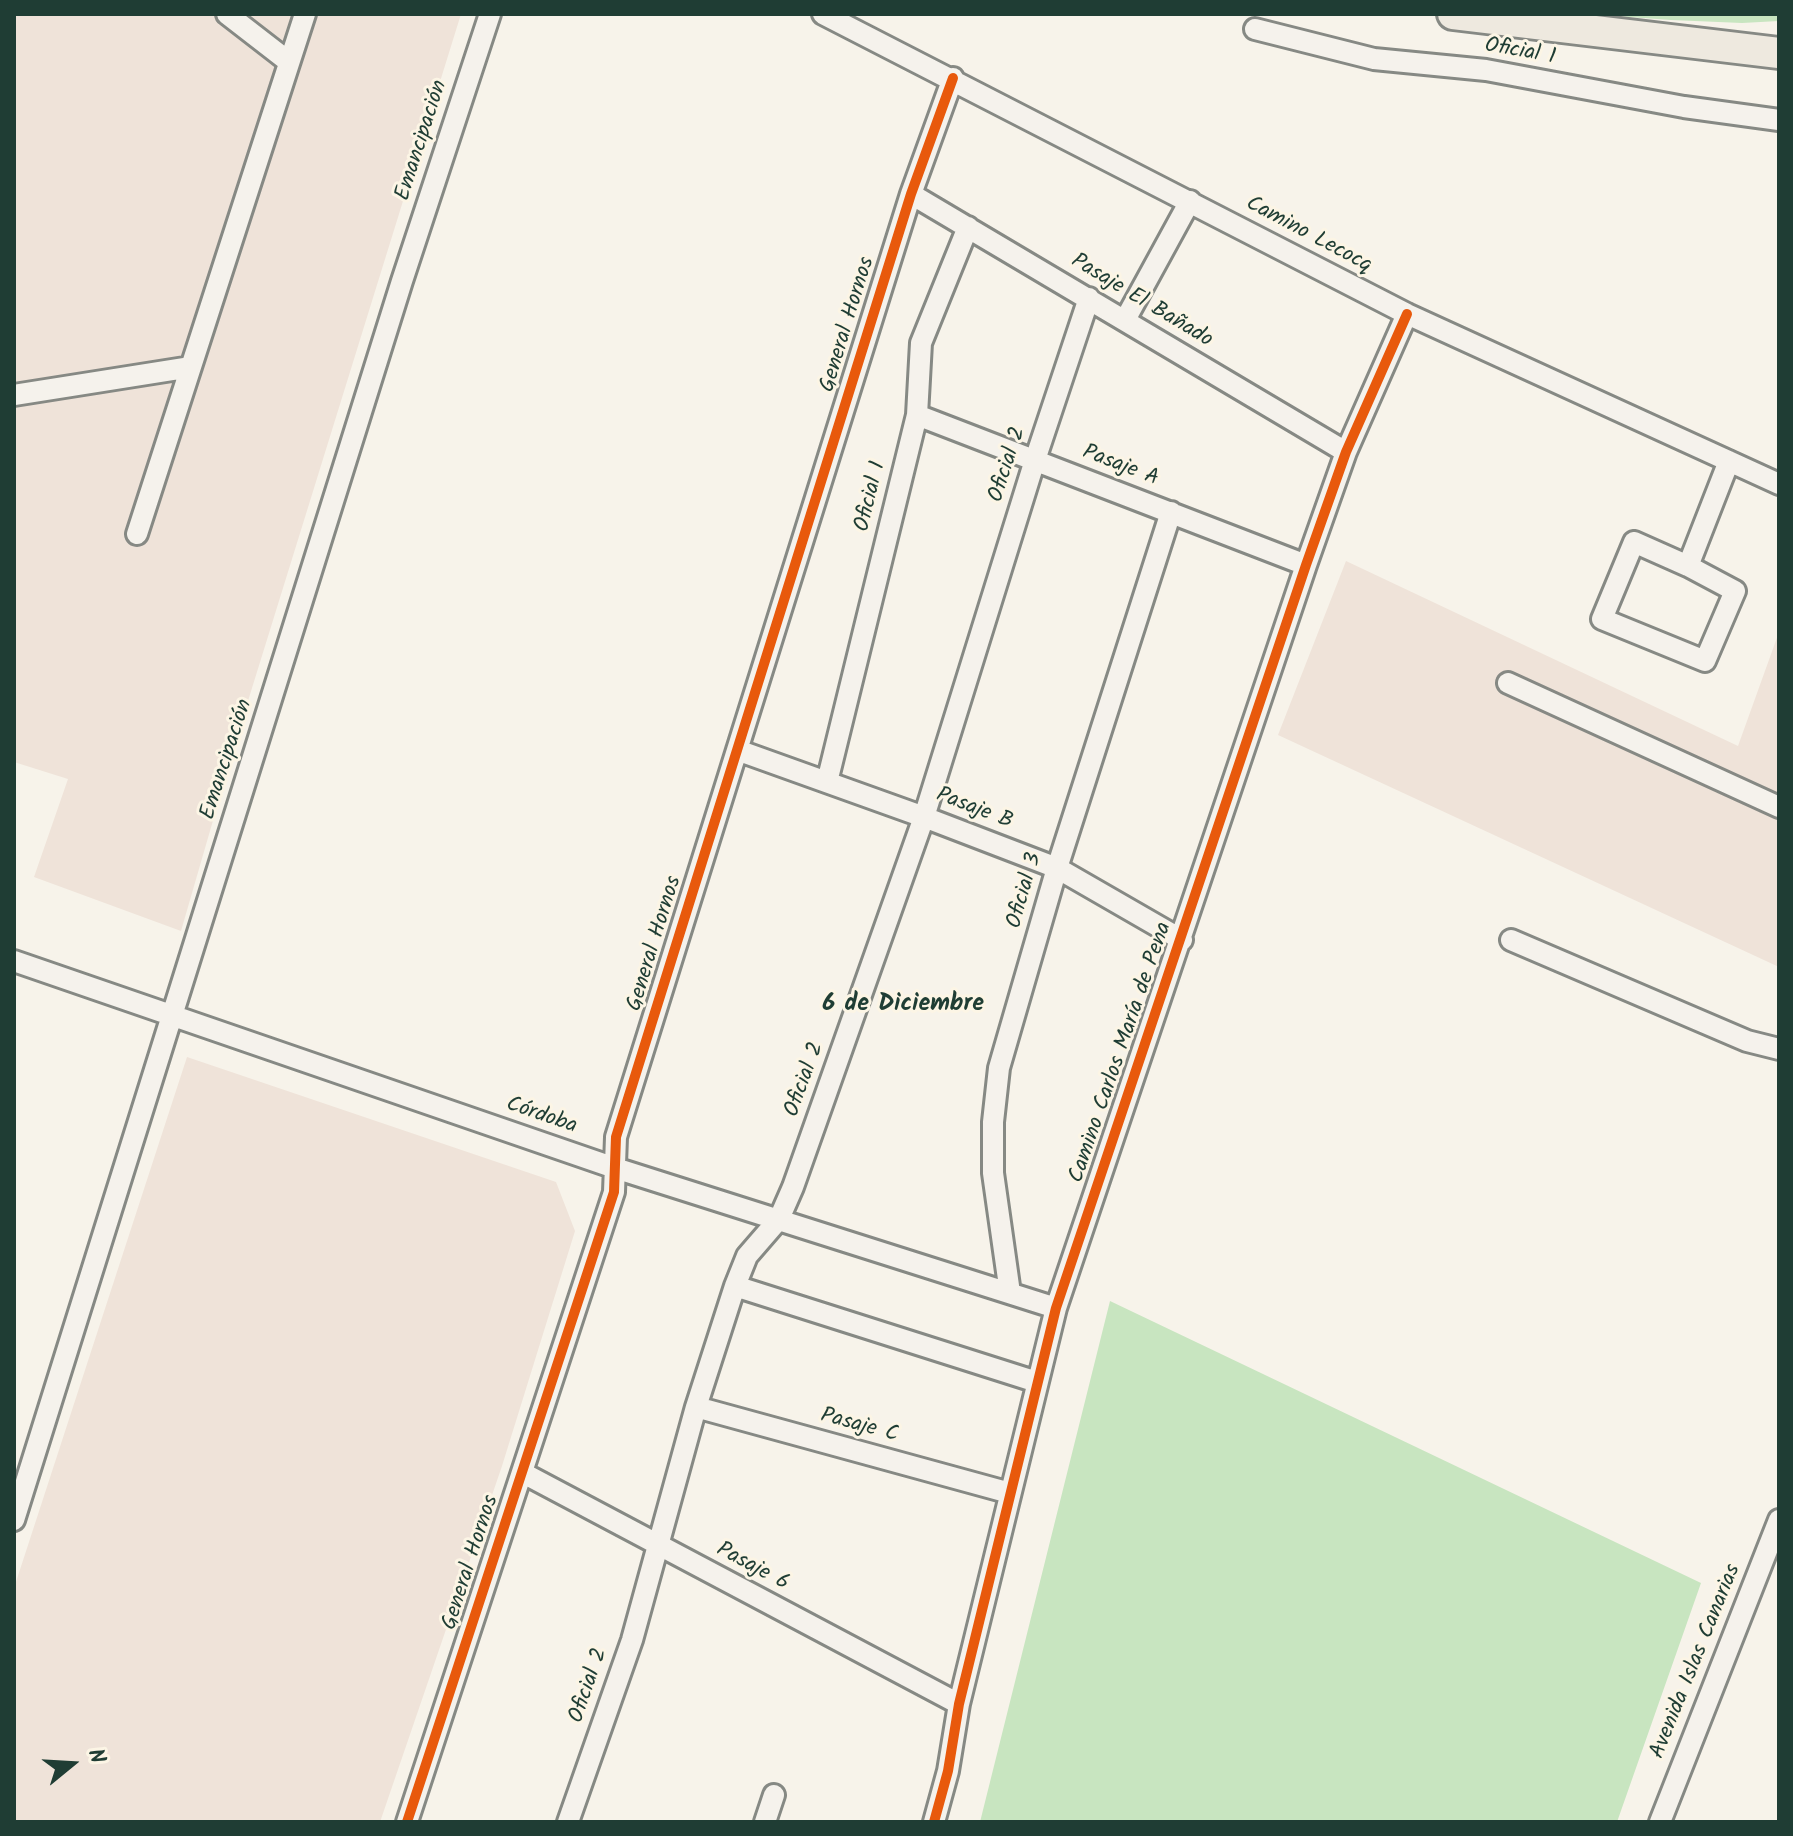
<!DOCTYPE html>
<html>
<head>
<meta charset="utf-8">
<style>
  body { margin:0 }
  #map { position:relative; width:1793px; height:1836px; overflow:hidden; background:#f7f3ea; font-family:Kalam,sans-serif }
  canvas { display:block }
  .frame { position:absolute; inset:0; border:16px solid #1f3d34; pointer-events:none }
  .north { position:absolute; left:32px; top:1724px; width:80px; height:80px; -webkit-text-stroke:6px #fcf5e5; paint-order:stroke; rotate:72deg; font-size:22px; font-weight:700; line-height:32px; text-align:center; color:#1f3d34 }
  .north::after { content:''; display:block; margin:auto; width:28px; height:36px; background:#1f3d34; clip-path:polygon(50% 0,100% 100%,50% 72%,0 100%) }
</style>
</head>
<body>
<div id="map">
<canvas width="1793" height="1836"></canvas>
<div class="frame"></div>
<div class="north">N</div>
</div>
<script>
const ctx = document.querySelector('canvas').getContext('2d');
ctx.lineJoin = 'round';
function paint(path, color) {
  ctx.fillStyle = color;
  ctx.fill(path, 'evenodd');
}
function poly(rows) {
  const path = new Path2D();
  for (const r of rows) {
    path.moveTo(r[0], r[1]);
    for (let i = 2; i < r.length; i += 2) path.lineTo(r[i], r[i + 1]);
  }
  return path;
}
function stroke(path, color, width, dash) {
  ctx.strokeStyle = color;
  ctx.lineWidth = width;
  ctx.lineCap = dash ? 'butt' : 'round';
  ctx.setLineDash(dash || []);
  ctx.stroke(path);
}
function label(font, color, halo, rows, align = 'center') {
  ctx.font = font + ' Kalam,sans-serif';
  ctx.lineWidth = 6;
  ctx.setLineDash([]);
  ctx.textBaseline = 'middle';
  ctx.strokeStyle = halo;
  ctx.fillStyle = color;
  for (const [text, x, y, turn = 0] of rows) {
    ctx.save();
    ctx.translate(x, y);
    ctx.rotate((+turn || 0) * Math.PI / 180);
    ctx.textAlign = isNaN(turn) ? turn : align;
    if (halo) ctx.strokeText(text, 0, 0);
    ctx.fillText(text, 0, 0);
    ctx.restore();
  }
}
paint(poly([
  [14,14,461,14,243,717,181,931,34,877,68,779,14,762],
  [1346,561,1738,746,1779,632,1779,967,1278,735],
  [187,1057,556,1182,575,1231,502,1466,380,1822,14,1822,14,1588]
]), '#efe3d9');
paint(poly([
  [1588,14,1779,14,1779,21,1742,23,1671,20],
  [1110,1301,1701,1583,1617,1822,980,1822]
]), '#c8e5c0');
const minor = poly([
  [227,14,289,62],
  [823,14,1407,314,1779,484],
  [1255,29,1374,59,1486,70,1684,107,1779,120],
  [911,194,1346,452],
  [1125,320,1190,201],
  [14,395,191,367],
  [917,415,1306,565],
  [137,534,305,14],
  [1634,542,1688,566,1735,591,1705,661,1602,619,1634,542],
  [1688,566,1729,461],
  [1508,683,1779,807],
  [737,750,924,817,1057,868,1182,940],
  [827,782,917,415,921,343,968,227],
  [1511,940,1747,1041,1779,1049],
  [14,961,615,1168,1056,1308],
  [735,1286,1037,1382],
  [1010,1293,993,1173,993,1122,999,1068,1057,868,1171,512],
  [696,1407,1010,1493],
  [523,1473,959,1704],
  [14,1520,402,281,490,14],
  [407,1822,614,1192,616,1137,911,194,953,78],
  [568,1822,632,1640,696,1407,735,1286,747,1256,779,1219,793,1187,924,817,1035,460,1089,298],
  [765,1822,774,1795],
  [934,1822,948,1771,959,1704,1056,1308,1306,565,1346,452,1407,314],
  [1660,1822,1779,1520]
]);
const highway = poly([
  [1453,14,1779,53]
]);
stroke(minor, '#868984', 26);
stroke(highway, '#868984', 36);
stroke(minor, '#f5f2ec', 20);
stroke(highway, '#eee9df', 30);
stroke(poly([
  [407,1822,614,1192,616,1137,911,194,953,78],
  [934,1822,948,1771,959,1704,1056,1308,1306,565,1346,452,1407,314]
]), '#e8590c', 10);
label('22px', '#1f3d34', '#fcf5e5', [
  ["Oficial 1",1520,53,10],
  ["Emancipación",423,141,-72],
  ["Camino Lecocq",1308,236,28],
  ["Pasaje El Bañado",1141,302,31],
  ["General Hornos",849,325,-73],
  ["Oficial 2",1009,465,-72],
  ["Pasaje A",1120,467,21],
  ["Oficial 1",872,497,-76],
  ["Emancipación",228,760,-72],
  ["Pasaje B",974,810,21],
  ["Oficial 3",1026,891,-74],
  ["General Hornos",656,944,-73],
  ["Camino Carlos María de Pena",1122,1053,-71],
  ["Oficial 2",806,1080,-70],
  ["Córdoba",541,1117,19],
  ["Pasaje C",859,1427,15],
  ["General Hornos",472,1563,-72],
  ["Pasaje 6",752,1568,28],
  ["Avenida Islas Canarias",1697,1662,-68],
  ["Oficial 2",590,1686,-71]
]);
label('bold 24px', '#1f3d34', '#fcf5e5', [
  ["6 de Diciembre",903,1006]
]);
</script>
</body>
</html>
